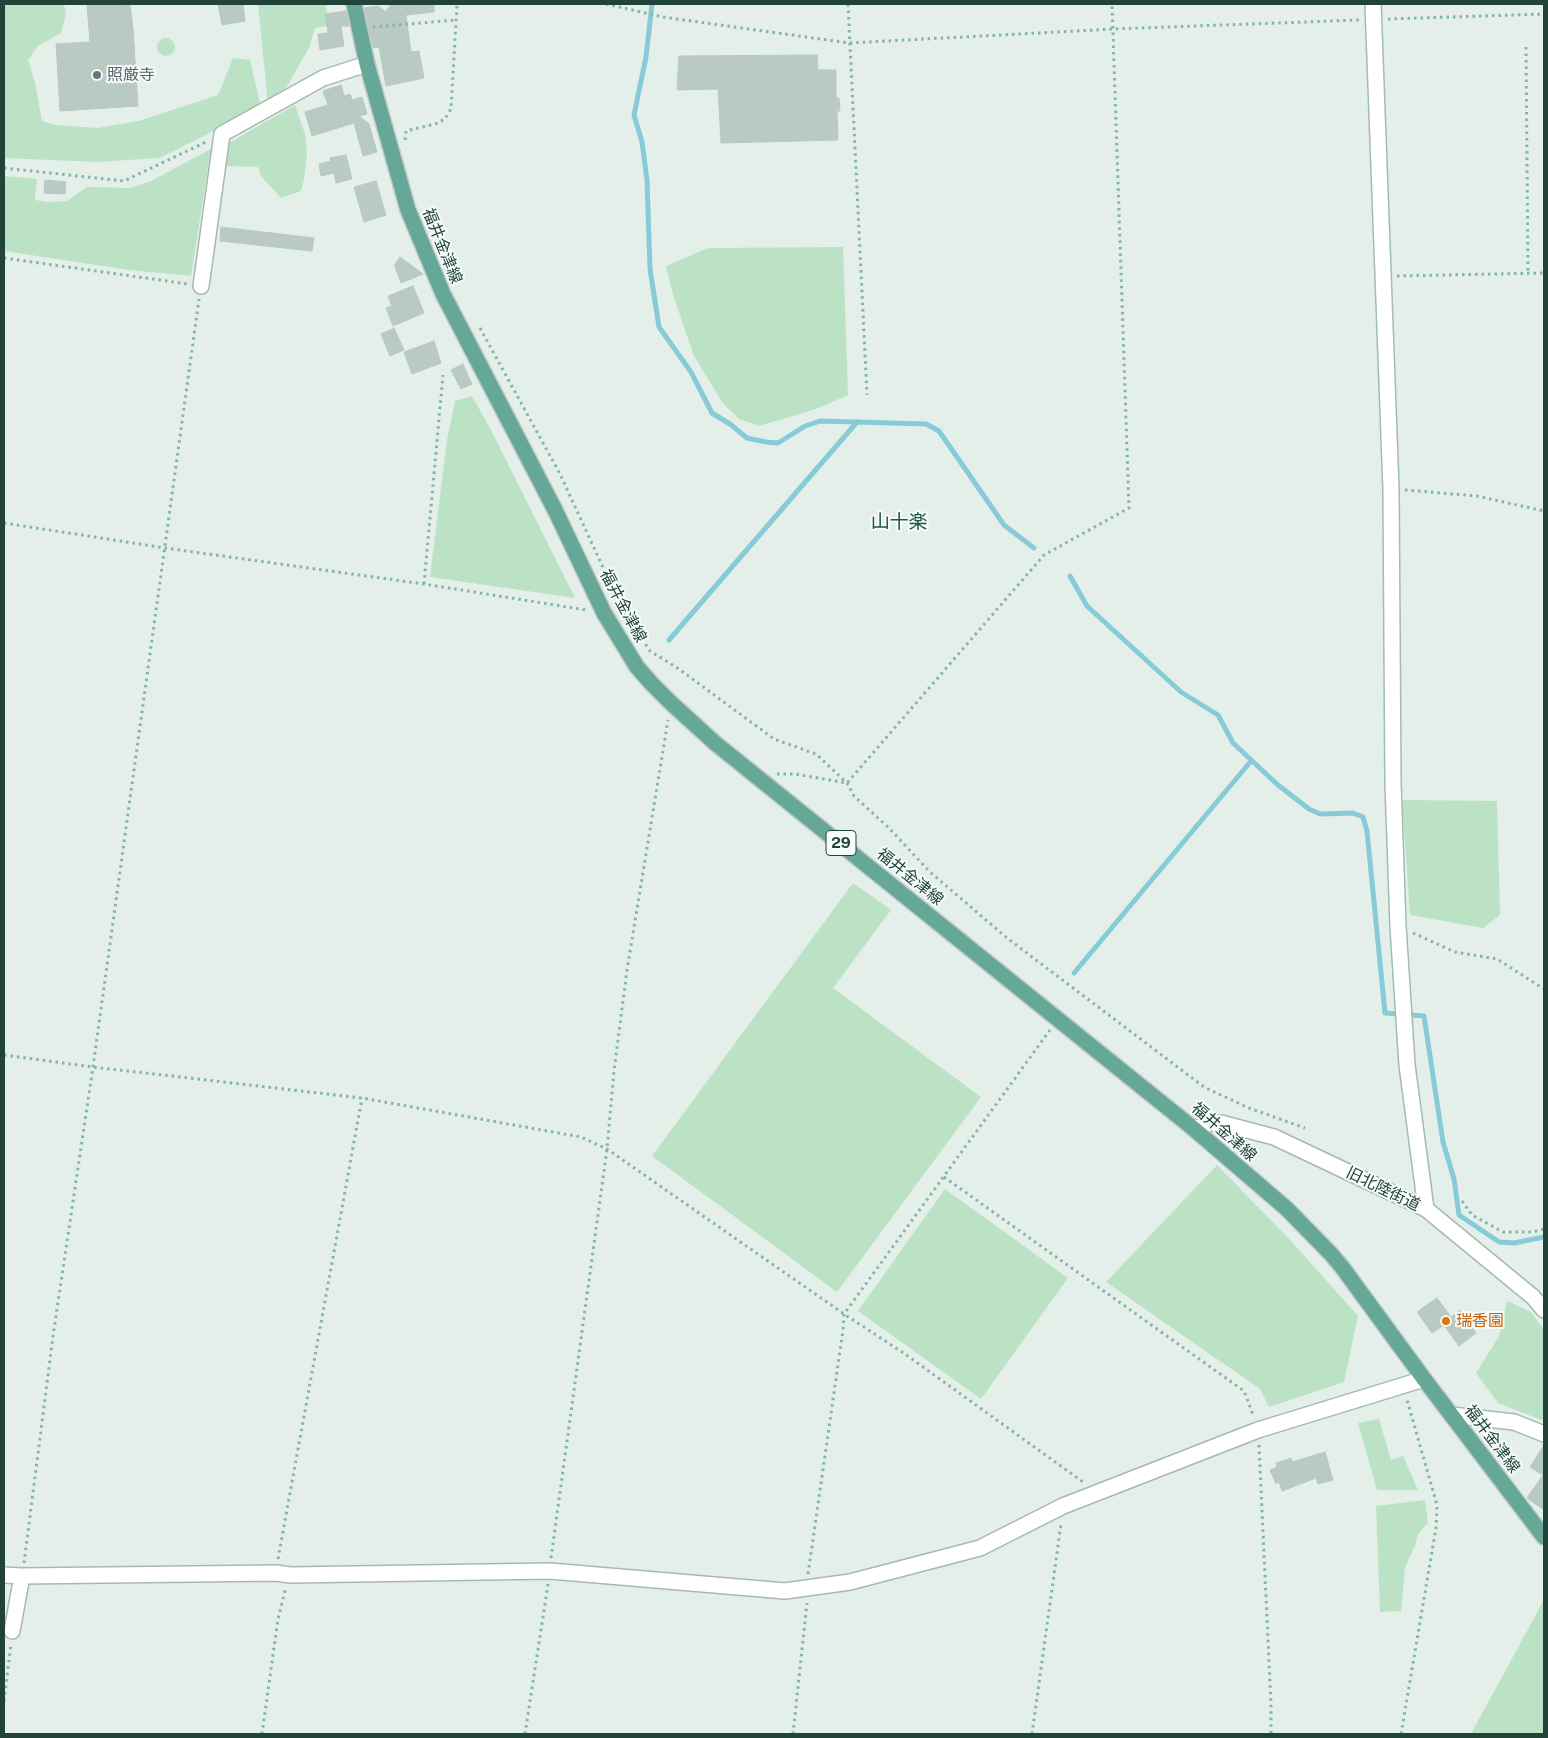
<!DOCTYPE html>
<html>
<head>
<meta charset="utf-8">
<style>
  body { margin:0 }
  #map { position:relative; width:1548px; height:1738px; overflow:hidden; background:#e4efea; font-family:"Public Sans",sans-serif }
  canvas { display:block }
  .frame { position:absolute; inset:0; border:5px solid #21433a; pointer-events:none }
</style>
</head>
<body>
<div id="map">
<canvas width="1548" height="1738"></canvas>
<div class="frame"></div>
</div>
<script>
const ctx = document.querySelector('canvas').getContext('2d');
ctx.lineJoin = 'round';
function paint(path, color) {
  ctx.fillStyle = color;
  ctx.fill(path, 'evenodd');
}
function poly(rows) {
  const path = new Path2D();
  for (const r of rows) {
    if (r.length === 3) {
      path.moveTo(r[0] + r[2], r[1]);
      path.arc(r[0], r[1], r[2], 0, 2 * Math.PI);
      continue;
    }
    path.moveTo(r[0], r[1]);
    for (let i = 2; i < r.length; i += 2) path.lineTo(r[i], r[i + 1]);
  }
  return path;
}
function stroke(path, color, width, dash) {
  ctx.strokeStyle = color;
  ctx.lineWidth = width;
  ctx.lineCap = dash ? 'butt' : 'round';
  ctx.setLineDash(dash || []);
  ctx.stroke(path);
}
function label(font, color, halo, rows, align = 'center') {
  ctx.font = font + ' "Public Sans","Noto Sans JP",sans-serif';
  ctx.lineWidth = 4;
  ctx.setLineDash([]);
  ctx.textBaseline = 'middle';
  ctx.strokeStyle = halo;
  ctx.fillStyle = color;
  for (const [text, x, y, turn = 0] of rows) {
    ctx.save();
    ctx.translate(x, y);
    ctx.rotate((+turn || 0) * Math.PI / 180);
    ctx.textAlign = isNaN(turn) ? turn : align;
    if (halo) ctx.strokeText(text, 0, 0);
    ctx.fillText(text, 0, 0);
    ctx.restore();
  }
}
paint(poly([
  [4,4,64,4,66,13,61,33,38,46,28,60,35,82,42,121,55,125,98,128,139,121,218,95,233,58,250,60,261,107,160,158,97,162,4,158],
  [258,4,326,4,328,26,315,28,309,48,286,88,268,104],
  [166,47,9],
  [295,105,305,134,307,154,304,180,301,191,281,198,261,176,258,167,226,166,229,143],
  [211,149,191,276,129,270,4,251,4,176,37,179,35,200,48,202,67,201,87,187,131,188,151,181],
  [843,247,848,395,816,409,759,426,739,419,722,402,694,356,673,295,666,266,708,248],
  [472,396,491,430,575,598,430,577,447,440,455,401],
  [1402,800,1497,801,1500,915,1483,928,1410,915],
  [853,883,891,910,833,988,981,1097,837,1292,652,1156],
  [1217,1165,1293,1243,1358,1316,1344,1382,1269,1407,1260,1389,1106,1282],
  [945,1189,1068,1278,981,1399,858,1311],
  [1507,1301,1531,1312,1544,1330,1544,1386,1543,1388,1544,1396,1544,1421,1498,1403,1476,1373,1499,1336],
  [1379,1419,1391,1460,1403,1456,1418,1490,1377,1490,1358,1423],
  [1425,1500,1428,1523,1418,1534,1415,1546,1405,1567,1401,1611,1380,1612,1376,1506],
  [1544,1600,1544,1734,1471,1734,1479,1719]
]), '#bce2c6');
stroke(poly([
  [652,4,646,57,634,115,642,142,647,180,650,269,659,327,691,372,712,413,730,424,747,438,766,442,778,443,805,426,820,421,926,424,939,431,1004,525,1034,548],
  [1070,576,1087,606,1181,692,1218,715,1233,743,1278,785,1309,809,1320,814,1353,813,1363,817,1367,831,1385,1013,1424,1016,1443,1142,1454,1179,1459,1215,1499,1242,1514,1243,1544,1237],
  [669,640,857,422],
  [1074,973,1251,761]
]), '#88cbd8', 5);
const building = poly([
  [87,4,120,4,121,6,130,5,133,29,138,106,60,111,56,44,90,42,87,4],
  [218,4,243,4,245,21,222,25,218,4],
  [391,4,434,4,434,12,406,15,411,52,419,51,424,78,386,86,379,47,373,48,364,8,378,6,386,12,391,4],
  [346,11,349,26,341,26,344,46,320,50,318,34,328,33,325,14,346,11],
  [817,55,818,70,836,70,836,98,839,98,840,111,837,111,838,140,721,143,718,89,677,90,679,56,817,55],
  [341,85,344,96,350,94,352,100,362,97,367,114,359,116,369,124,377,152,363,156,354,123,312,136,305,112,328,105,323,91,341,85],
  [346,155,352,179,336,183,334,173,321,176,319,164,331,161,330,158,346,155],
  [45,180,66,182,65,194,44,193,45,180],
  [376,181,386,215,364,222,354,187,376,181],
  [221,227,314,238,312,251,220,241,221,227],
  [400,257,423,274,401,283,395,267,395,264,400,257],
  [413,286,424,313,393,326,386,308,392,306,388,296,413,286],
  [394,328,404,350,390,356,381,334,394,328],
  [434,341,441,363,412,374,404,352,434,341],
  [463,364,472,384,461,389,451,370,463,364],
  [1437,1298,1451,1317,1460,1310,1476,1333,1459,1346,1444,1325,1432,1333,1417,1312,1437,1298],
  [1544,1445,1544,1510,1527,1498,1543,1475,1530,1467,1544,1445],
  [1325,1452,1333,1480,1318,1484,1316,1478,1282,1491,1279,1482,1276,1484,1270,1470,1277,1467,1276,1463,1291,1458,1292,1462,1325,1452]
]);
paint(building, '#b9cac3');
stroke(building, '#b6c9c1', 1);
const street = poly([
  [201,286,222,134,323,78,367,64],
  [1194,1129,1210,1123,1221,1123,1274,1137,1426,1209,1533,1297,1544,1310],
  [1452,1415,1514,1422,1544,1434],
  [4,1575,22,1576,276,1573,290,1575,550,1571,785,1591,850,1582,980,1548,1063,1506,1258,1430,1424,1379],
  [12,1631,22,1576]
]);
const secondary = poly([
  [1373,4,1391,489,1393,783,1398,926,1407,1065,1426,1209]
]);
const primary = poly([
  [354,4,367,64,408,210,443,294,555,510,604,613,637,667,652,684,671,703,715,743,1194,1129,1287,1209,1331,1254,1342,1267,1424,1379,1544,1537]
]);
stroke(street, '#a6b8b2', 18);
stroke(secondary, '#a1bcb3', 18);
stroke(primary, '#c1cac8', 18);
stroke(poly([
  [606,4,663,17,849,43,1114,29,1359,20],
  [848,4,867,395],
  [1388,19,1544,14],
  [373,27,456,20],
  [1526,47,1528,273],
  [405,140,406,131,435,124,445,119,451,109,457,4],
  [4,168,124,181,206,142],
  [4,258,188,284],
  [1397,276,1544,273],
  [480,328,560,474,623,611,650,651,679,669,774,739,816,754,847,783,854,796,890,829,930,872,1007,938,1204,1087,1249,1108,1305,1128],
  [1405,490,1477,496,1544,511],
  [4,523,165,548,424,584,586,610],
  [424,584,443,375],
  [777,774,795,774,847,783,1044,555,1129,508,1112,4],
  [1413,933,1455,952,1497,959,1544,989],
  [4,1055,93,1067,362,1098,581,1137,607,1149,844,1314,905,1354,1083,1482],
  [944,1177,1244,1391,1254,1417],
  [1462,1201,1472,1215,1503,1232,1533,1232,1544,1229],
  [1259,1445,1271,1705,1271,1734],
  [551,1558,607,1149,614,1071,627,970,668,720],
  [278,1559,362,1098],
  [24,1563,53,1336,93,1067,199,299],
  [808,1574,843,1330,844,1314,1050,1030],
  [4,1701,11,1644],
  [262,1734,278,1619,286,1587],
  [525,1734,548,1584],
  [793,1734,807,1603],
  [1032,1734,1061,1524],
  [1401,1734,1436,1528,1437,1505,1407,1400]
]), '#82b5a5', 3, [2.5, 4]);
stroke(street, '#fff', 15);
stroke(secondary, '#fff', 15);
stroke(primary, '#65a897', 15);
for (const [x, y, r, color] of [
  [97,75,5,"#6b7280"],
  [1446,1321,5,"#e8710a"]
]) {
  const dot = new Path2D();
  dot.arc(x, y, r, 0, 2 * Math.PI);
  ctx.fillStyle = color;
  ctx.fill(dot);
  stroke(dot, '#f5fbf8', 2);
}
for (const [x, y, w] of [
  [841,843,30]
]) {
  const box = new Path2D();
  box.roundRect(x - w / 2, y - 12.5, w, 25, 4);
  ctx.fillStyle = '#f5fbf8';
  ctx.fill(box);
  stroke(box, '#21433a', 1);
}
label('bold 15px', '#21433a', null, [
  ["29",841,843]
]);
label('16px', '#5b616d', '#f5fbf8', [
  ["照厳寺",107,75]
], 'left');
label('16px', '#21433a', '#f5fbf8', [
  ["福井金津線",442,246,68],
  ["福井金津線",623,606,62],
  ["福井金津線",910,877,39],
  ["福井金津線",1224,1132,41],
  ["旧北陸街道",1383,1189,26],
  ["福井金津線",1492,1439,53]
]);
label('16px', '#c56008', '#f5fbf8', [
  ["瑞香園",1456,1321]
], 'left');
label('19px', '#1b5749', '#f5fbf8', [
  ["山十楽",899,522]
]);
</script>
</body>
</html>
